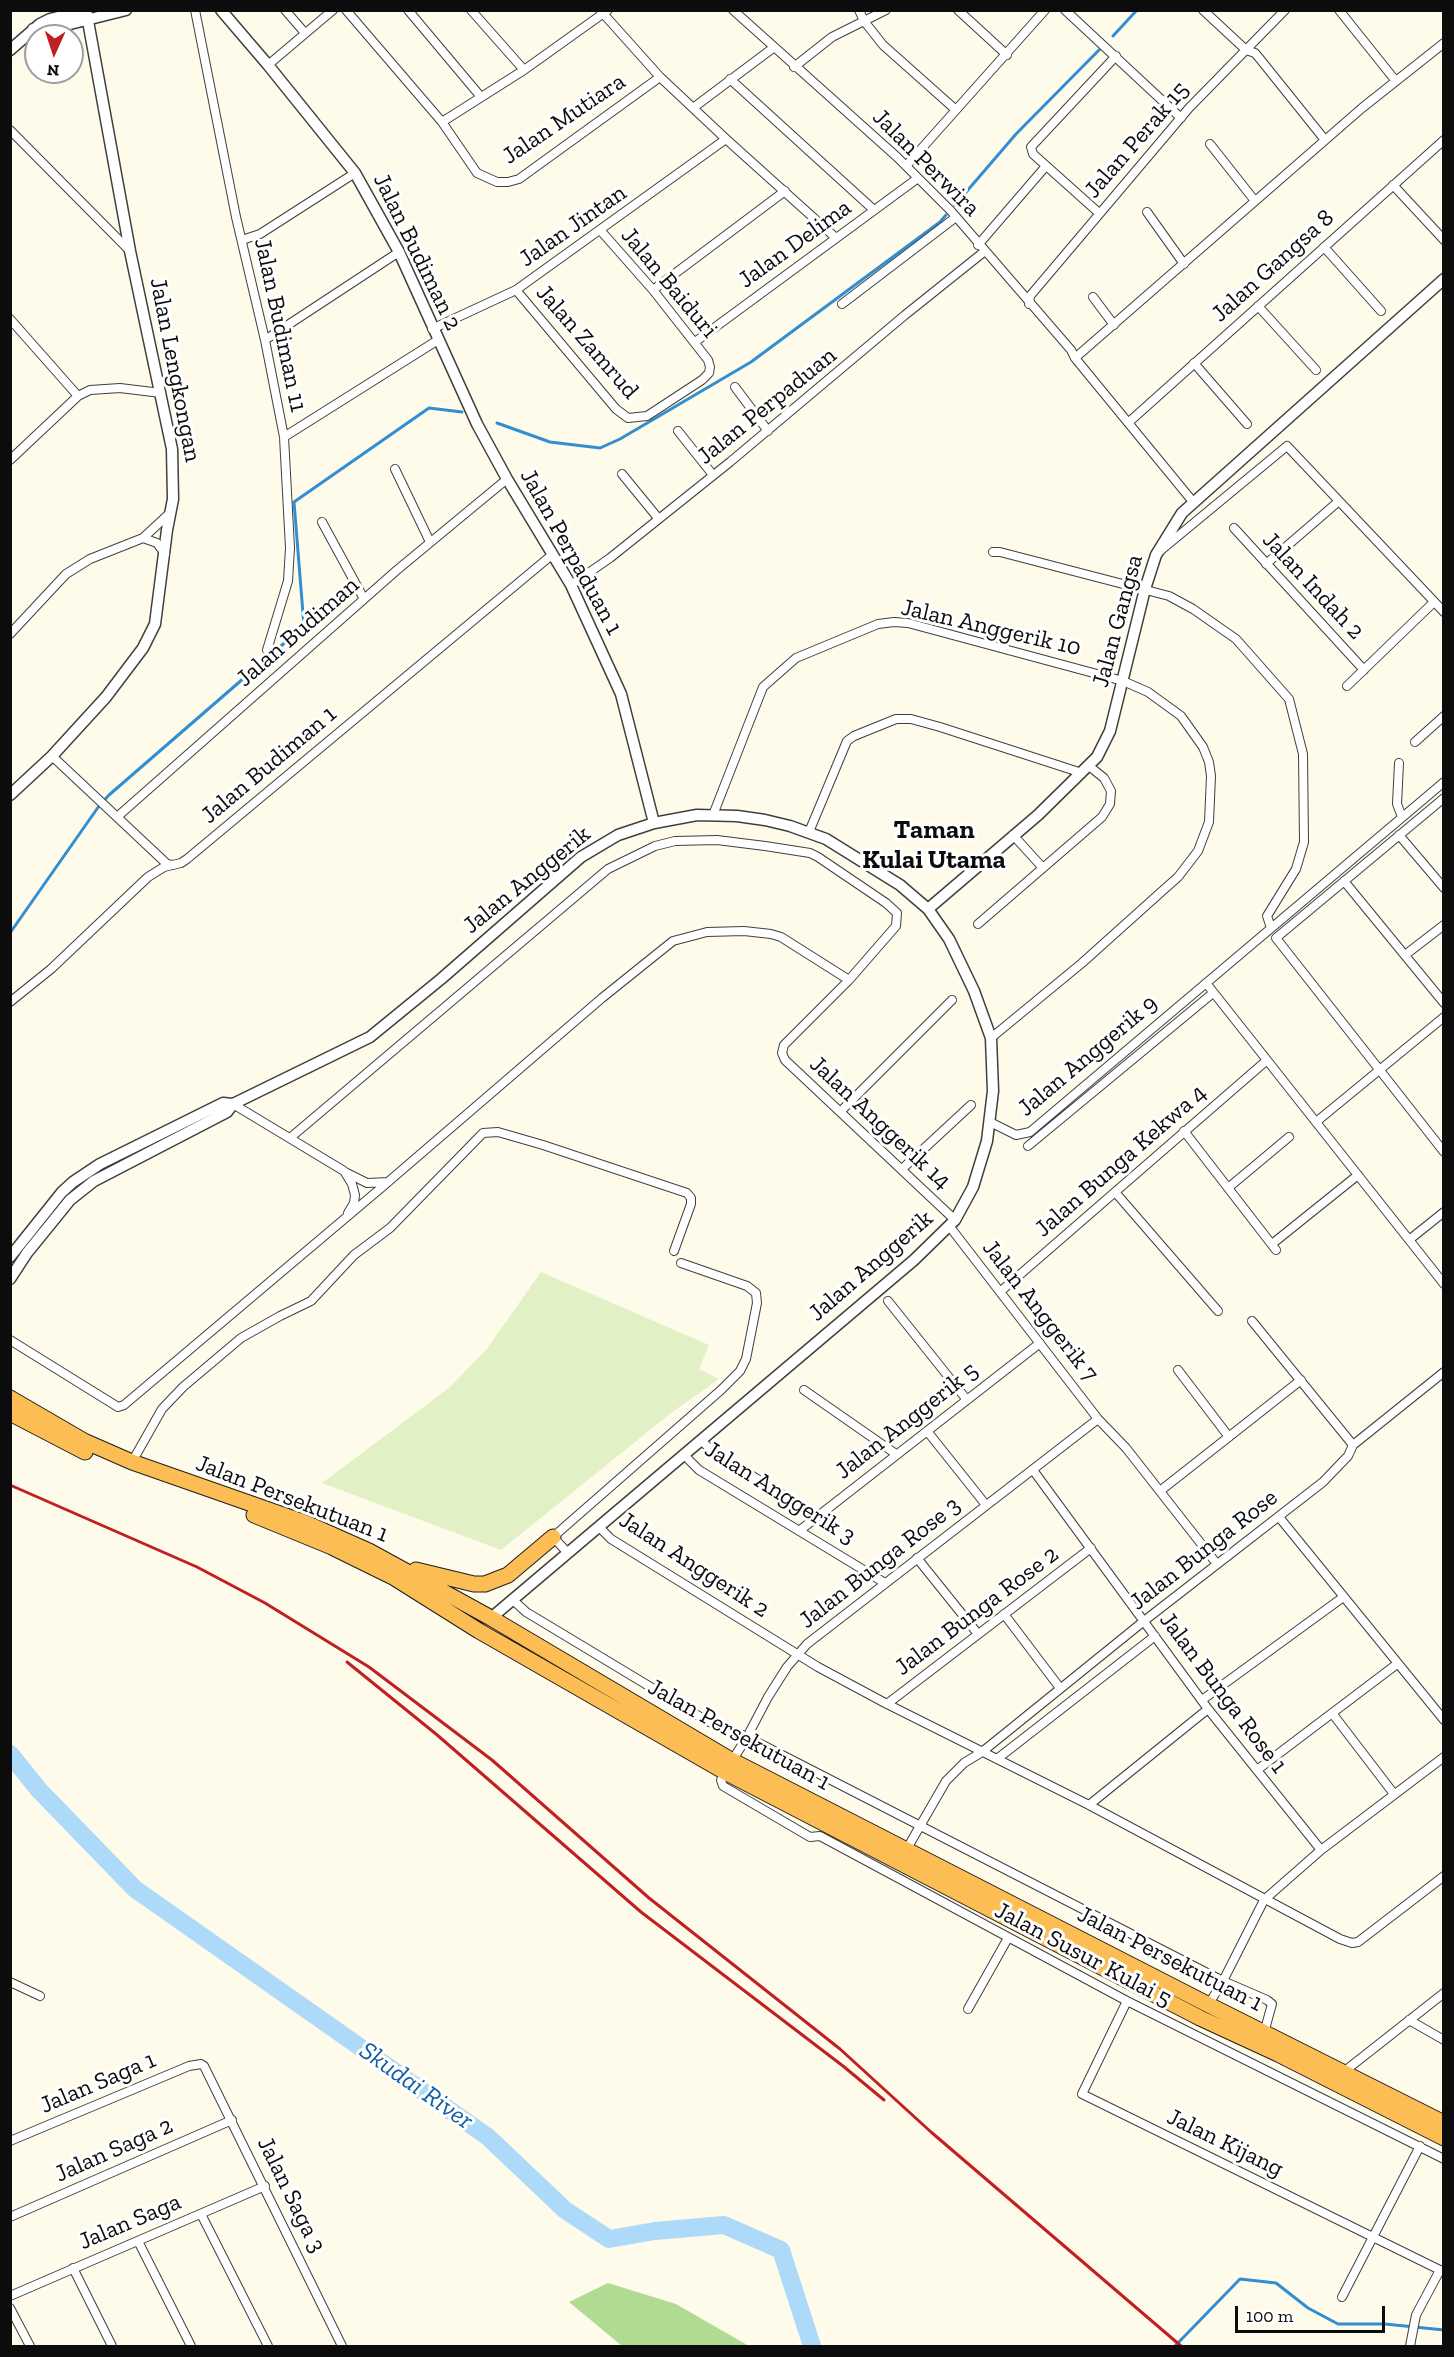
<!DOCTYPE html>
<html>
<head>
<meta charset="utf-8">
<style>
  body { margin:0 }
  #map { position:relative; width:1454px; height:2357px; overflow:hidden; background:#fffbeb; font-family:"Zilla Slab",serif }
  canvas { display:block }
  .frame { position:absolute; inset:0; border:12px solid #0c0c0c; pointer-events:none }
  .north { position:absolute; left:24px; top:24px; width:60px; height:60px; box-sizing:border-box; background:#fff; border:2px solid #9e9e9e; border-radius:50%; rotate:183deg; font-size:16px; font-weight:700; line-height:24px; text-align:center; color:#0c0c0c }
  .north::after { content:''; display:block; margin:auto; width:21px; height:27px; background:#c01f23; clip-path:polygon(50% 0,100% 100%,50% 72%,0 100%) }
  .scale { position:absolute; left:1235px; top:2306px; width:150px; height:27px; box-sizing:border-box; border:3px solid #0c0c0c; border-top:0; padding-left:8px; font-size:18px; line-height:21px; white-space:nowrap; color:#0c0c0c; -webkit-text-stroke:4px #fff; paint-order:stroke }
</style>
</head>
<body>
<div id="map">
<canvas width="1454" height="2357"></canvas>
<div class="frame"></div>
<div class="north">N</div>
<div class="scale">100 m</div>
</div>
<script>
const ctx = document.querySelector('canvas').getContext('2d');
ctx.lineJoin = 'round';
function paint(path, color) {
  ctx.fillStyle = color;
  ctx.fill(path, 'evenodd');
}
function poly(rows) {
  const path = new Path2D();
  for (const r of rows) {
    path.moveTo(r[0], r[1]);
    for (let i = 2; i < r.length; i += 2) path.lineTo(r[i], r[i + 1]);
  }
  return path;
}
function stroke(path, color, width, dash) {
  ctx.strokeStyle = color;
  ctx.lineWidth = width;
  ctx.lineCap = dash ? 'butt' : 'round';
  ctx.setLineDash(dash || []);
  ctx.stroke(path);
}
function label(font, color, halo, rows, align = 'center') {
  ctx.font = font + ' "Zilla Slab",serif';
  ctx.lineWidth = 6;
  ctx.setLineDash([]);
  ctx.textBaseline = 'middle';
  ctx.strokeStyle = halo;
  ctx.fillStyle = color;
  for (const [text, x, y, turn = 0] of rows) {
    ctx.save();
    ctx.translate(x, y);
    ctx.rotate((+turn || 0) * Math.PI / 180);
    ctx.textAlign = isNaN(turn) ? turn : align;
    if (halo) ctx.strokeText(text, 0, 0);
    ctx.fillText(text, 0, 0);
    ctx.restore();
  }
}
paint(poly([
  [608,2283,676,2304,749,2346,622,2346,569,2302]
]), '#b1db92');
paint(poly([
  [541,1272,709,1345,699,1369,719,1379,671,1413,501,1550,322,1483,449,1388,486,1350]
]), '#e1f1c5');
stroke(poly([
  [1113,36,1137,10],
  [955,205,1016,134,1099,50],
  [497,423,550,442,600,448,620,439,751,362,940,222,946,215],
  [10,933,99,806,109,795,304,626,294,502,429,408,462,412],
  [1175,2346,1240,2279,1276,2283,1308,2308,1338,2324,1385,2324,1444,2330]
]), '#328ed2', 3);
stroke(poly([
  [10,1754,39,1790,135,1889,488,2137,565,2210,609,2239,655,2231,724,2225,781,2250,812,2346]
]), '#addaf8', 18);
const minor = poly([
  [195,10,236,217,265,340,284,437,290,548,288,581,267,650],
  [285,10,305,33],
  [346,10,442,122,477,173,497,182,508,182,519,179,660,77],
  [408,10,481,97],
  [471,10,524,70],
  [600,10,660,77,726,139,836,238],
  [733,10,897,157,951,211,1071,350,1075,358,1194,503],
  [859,10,864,21,883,45,956,110],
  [958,10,1007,55],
  [1065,10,1181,118],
  [1203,10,1246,50,1255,53,1260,59,1325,140],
  [1339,10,1395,80],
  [268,65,333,10],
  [794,67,832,37,886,10],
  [730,79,874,210],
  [693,108,773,48],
  [442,122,524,70,608,10],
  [10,130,130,251],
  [1210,144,1255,201],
  [906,166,1045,10],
  [1393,185,1444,240],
  [1147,212,1184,264],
  [1099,213,1033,154,1031,147,1116,56],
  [242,240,260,234,355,173],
  [978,245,1046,166],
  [1324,247,1381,311],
  [516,290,616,409,628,418,647,416,702,380,709,373,710,367,708,360,653,290,601,231],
  [653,290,785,191],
  [1093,297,1114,325],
  [842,304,956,217],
  [1029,304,1030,296,1189,108,1285,10],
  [1258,306,1316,370],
  [10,319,78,396],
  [432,329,516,290,726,139],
  [265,340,399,252],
  [695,342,918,178],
  [1075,358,1362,108,1444,43],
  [1194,363,1247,424],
  [735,387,768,431],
  [1129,422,1444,140],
  [678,431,713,475],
  [284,437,438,340],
  [10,460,78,396,90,390,120,388,161,393],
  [395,469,430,542],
  [622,474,658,518],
  [322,522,364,599],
  [1234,528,1364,670],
  [143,538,170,513],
  [1160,551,1287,446,1444,612],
  [993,552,1000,552,1169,596,1193,609,1236,639,1289,699,1303,754,1304,842,1296,869,1267,916,1271,928],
  [1266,564,1339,501],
  [571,585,610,558,730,462,905,315,985,251],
  [10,634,66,574,90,559,143,538,157,543,165,554],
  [1347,686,1434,602],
  [1415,742,1444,716],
  [52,756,167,864,173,865],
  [1399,763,1397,804,1402,817],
  [1444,798,1276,938,1444,1152],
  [713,815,763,687,796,658,878,624,894,622,908,623,1123,681,1148,692,1181,716,1203,747,1209,762,1211,776,1209,822,1198,851,1178,877,1160,893,1082,963,991,1038],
  [117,817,397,570,507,479],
  [809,832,847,741,854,736,896,719,911,719,940,727,1082,773],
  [1013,835,1043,868],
  [1399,835,1444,888],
  [1344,881,1444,1003],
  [978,924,1102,817,1110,804,1111,791,1104,778,1089,766],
  [1405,955,1444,925],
  [1206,983,1444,1284],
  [10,1002,51,969,148,877,164,867,181,863,187,859,553,554],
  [233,1104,344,1171,352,1184,355,1195,354,1203,348,1213],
  [841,1111,952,1000],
  [990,1122,1016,1135,1030,1132,1444,782],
  [1316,1122,1444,1017],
  [1184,1131,1276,1250],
  [290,1138,608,869,655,846,675,841,717,840,765,846,810,853,818,857,886,903,897,913,896,926,849,980,784,1045,782,1053,785,1060,955,1220],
  [1028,1146,1213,993],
  [902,1169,971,1105],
  [347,1173,367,1183,388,1182],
  [1228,1188,1289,1137],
  [1115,1192,1218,1311],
  [950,1227,1098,1419,1126,1448,1217,1564],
  [1409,1240,1444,1212],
  [1272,1244,1358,1175],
  [1001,1291,1266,1061],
  [888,1301,967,1400],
  [1252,1321,1353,1445],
  [10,1340,118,1407,124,1405,381,1188,602,998,673,941,707,932,744,931,771,934,781,937,849,980],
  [1178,1370,1229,1437],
  [804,1390,896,1454],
  [1098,1419,807,1644,787,1667,768,1697,747,1737,725,1772,721,1780,723,1786,810,1837,820,1836,1127,2001,1444,2159],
  [927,1431,986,1505],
  [702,1441,712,1451,817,1516],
  [684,1455,699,1470,885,1583],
  [132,1462,162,1409,183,1387,241,1338,280,1316,311,1301,354,1255,390,1228,483,1133,498,1132,543,1145,687,1193,691,1198,691,1204,674,1251],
  [1033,1470,1208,1709,1321,1850],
  [1160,1491,1301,1380],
  [1279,1517,1444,1720],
  [599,1527,611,1539,818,1667,887,1704,1089,1805,1340,1939,1352,1943,1358,1942,1444,1876],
  [799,1531,1040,1343],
  [568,1553,553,1537,721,1390,740,1371,746,1359,757,1303,756,1293,747,1286,681,1263],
  [917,1558,978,1634],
  [513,1600,526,1612,707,1721,747,1737,1223,1981,1267,2000,1272,2004,1264,2033],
  [1004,1614,1060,1688],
  [1202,1700,1342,1598],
  [887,1704,1091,1548],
  [1332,1713,1394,1794],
  [997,1759,1155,1636],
  [1257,1770,1397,1664],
  [1089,1805,1208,1709],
  [905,1852,946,1781,964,1763,982,1752,1144,1621,1323,1482,1348,1456,1353,1445,1444,1372],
  [10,1982,40,1996],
  [1127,2001,1082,2094,1444,2272],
  [1207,2007,1223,1981,1264,1900,1321,1850,1444,1757],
  [968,2009,1008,1938],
  [1409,2020,1444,2040],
  [1341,2074,1444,1993],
  [10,2141,189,2066,201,2064,204,2066,342,2346],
  [201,2214,268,2346],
  [10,2217,232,2120],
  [138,2241,191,2346],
  [73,2268,112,2346],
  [10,2296,265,2186],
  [1342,2297,1420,2146],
  [10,2308,30,2346],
  [1410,2346,1416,2315,1440,2270]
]);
const tertiary = poly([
  [221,10,268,65,355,173,399,252,477,424,507,479,571,585,621,694,654,823],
  [33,29,62,26,126,10],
  [10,50,40,24,50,19,86,10],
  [10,795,52,756,106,697,143,648,155,624,167,530,173,499,172,449,130,251,86,10],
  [928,909,1038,815,1097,757,1110,731,1145,589,1156,555,1182,513,1444,279],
  [10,1257,62,1192,73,1182,100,1164,223,1103,233,1104],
  [10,1279,27,1253,70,1200,94,1181,227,1112,233,1104,370,1037,441,979,581,857,618,835,654,823,697,815,737,816,765,820,790,826,826,839,900,885,928,909,949,939,974,991,991,1038,993,1091,987,1141,973,1187,955,1220,914,1260,491,1618]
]);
const trunk = poly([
  [10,1398,84,1441,132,1462,306,1523,369,1551,491,1618,731,1760,1209,2005,1444,2123],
  [10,1413,85,1452],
  [254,1515,332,1547,393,1577,479,1631,725,1772,1200,2018,1278,2054,1444,2138],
  [416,1570,474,1584,485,1584,508,1575,553,1537]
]);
stroke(minor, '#3f3f3f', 10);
stroke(tertiary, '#3f3f3f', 13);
stroke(trunk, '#1d1d1d', 17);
stroke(minor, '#fff', 8);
stroke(tertiary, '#fff', 10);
stroke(trunk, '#fcbd55', 15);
stroke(poly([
  [10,1485,197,1567,265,1603,369,1667,492,1760,649,1898,840,2049,931,2132,1181,2346],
  [347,1662,436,1734,641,1912,843,2066,884,2100]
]), '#c01f23', 3);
label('24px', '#0c0c0c', '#fff', [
  ["Jalan Mutiara",564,119,-34],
  ["Jalan Perak 15",1137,140,-49],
  ["Jalan Perwira",926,163,45],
  ["Jalan Jintan",573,226,-35],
  ["Jalan Delima",795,244,-36],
  ["Jalan Budiman 2",417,252,64],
  ["Jalan Gangsa 8",1273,266,-42],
  ["Jalan Baiduri",669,283,50],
  ["Jalan Budiman 11",280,325,78],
  ["Jalan Zamrud",587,342,49],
  ["Jalan Lengkongan",175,370,79],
  ["Jalan Perpaduan",767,406,-39],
  ["Jalan Perpaduan 1",571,552,61],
  ["Jalan Indah 2",1313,586,47],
  ["Jalan Gangsa",1118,621,-75],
  ["Jalan Anggerik 10",991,628,13],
  ["Jalan Budiman",298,632,-41],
  ["Jalan Budiman 1",269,765,-40],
  ["Jalan Anggerik",527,880,-39],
  ["Jalan Anggerik 9",1088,1056,-40],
  ["Jalan Anggerik 14",880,1123,43],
  ["Jalan Bunga Kekwa 4",1121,1161,-41],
  ["Jalan Anggerik",871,1266,-41],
  ["Jalan Anggerik 7",1040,1311,52],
  ["Jalan Anggerik 5",907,1421,-38],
  ["Jalan Anggerik 3",780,1493,32],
  ["Jalan Persekutuan 1",292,1499,21],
  ["Jalan Bunga Rose",1204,1550,-38],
  ["Jalan Bunga Rose 3",880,1563,-38],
  ["Jalan Anggerik 2",694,1565,33],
  ["Jalan Bunga Rose 2",977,1611,-37],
  ["Jalan Bunga Rose 1",1223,1693,53],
  ["Jalan Persekutuan 1",739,1735,29],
  ["Jalan Susur Kulai 5",1083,1955,28],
  ["Jalan Persekutuan 1",1170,1959,27],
  ["Jalan Saga 1",98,2083,-23],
  ["Jalan Kijang",1225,2143,26],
  ["Jalan Saga 2",114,2150,-24],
  ["Jalan Saga 3",291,2195,64],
  ["Jalan Saga",130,2222,-23]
]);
label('bold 26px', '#0c0c0c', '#fff', [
  ["Taman",934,831],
  ["Kulai Utama",934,861]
]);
label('italic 26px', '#115fa1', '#fff', [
  ["Skudai River",416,2086,35]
]);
</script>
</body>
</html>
